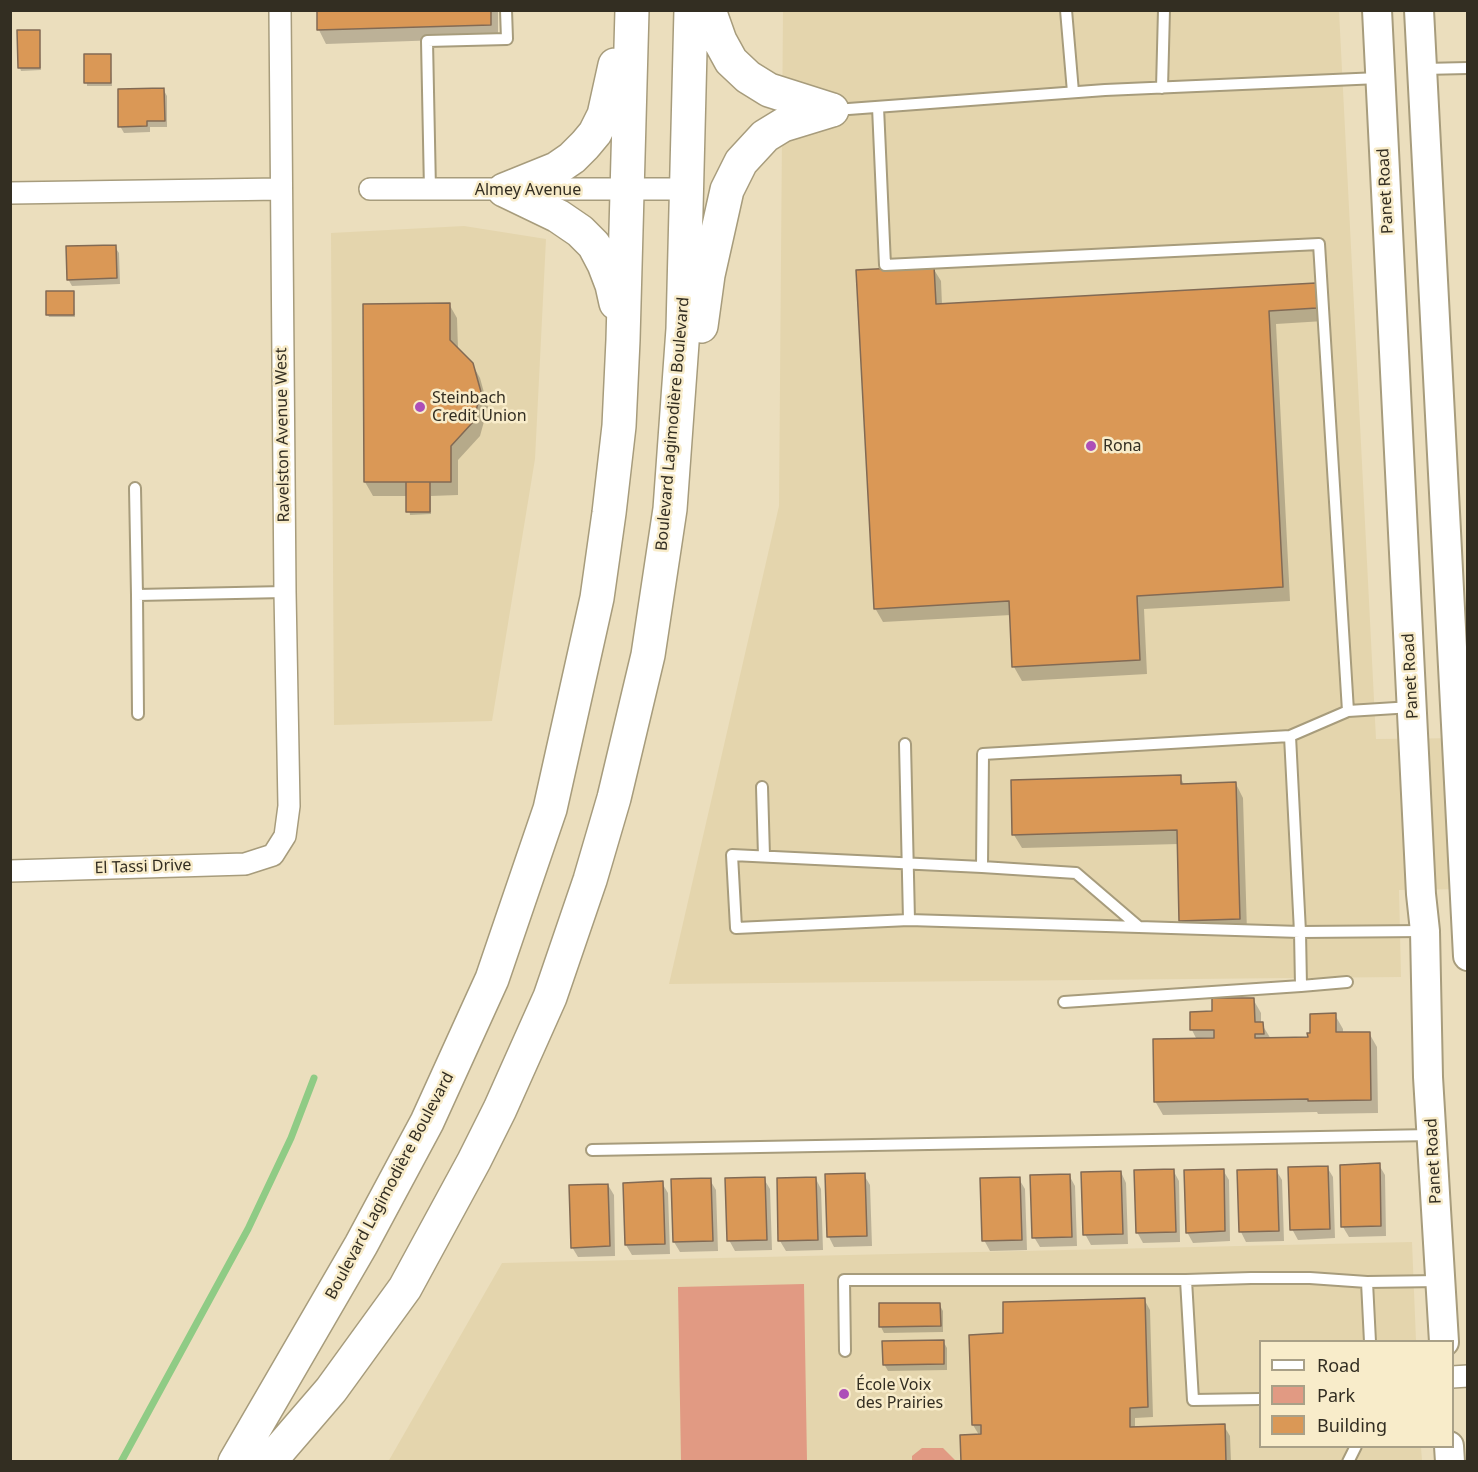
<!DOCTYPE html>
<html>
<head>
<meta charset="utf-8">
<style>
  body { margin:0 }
  #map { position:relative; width:1478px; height:1472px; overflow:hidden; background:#ebdebd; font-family:"Noto Sans",sans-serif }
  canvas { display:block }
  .frame { position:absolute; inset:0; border:12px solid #332e22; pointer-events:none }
  .legend { position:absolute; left:1259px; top:1340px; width:195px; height:108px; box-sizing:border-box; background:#f8ecca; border:2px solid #a9a087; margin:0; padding:8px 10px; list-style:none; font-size:18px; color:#332e22 }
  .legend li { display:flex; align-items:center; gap:12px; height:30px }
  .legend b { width:30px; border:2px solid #a9a087 }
</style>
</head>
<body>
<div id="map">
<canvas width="1478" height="1472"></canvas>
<div class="frame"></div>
<ul class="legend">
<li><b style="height:8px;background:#fff"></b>Road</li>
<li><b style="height:16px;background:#e19a83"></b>Park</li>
<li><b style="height:16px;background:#da9856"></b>Building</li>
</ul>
</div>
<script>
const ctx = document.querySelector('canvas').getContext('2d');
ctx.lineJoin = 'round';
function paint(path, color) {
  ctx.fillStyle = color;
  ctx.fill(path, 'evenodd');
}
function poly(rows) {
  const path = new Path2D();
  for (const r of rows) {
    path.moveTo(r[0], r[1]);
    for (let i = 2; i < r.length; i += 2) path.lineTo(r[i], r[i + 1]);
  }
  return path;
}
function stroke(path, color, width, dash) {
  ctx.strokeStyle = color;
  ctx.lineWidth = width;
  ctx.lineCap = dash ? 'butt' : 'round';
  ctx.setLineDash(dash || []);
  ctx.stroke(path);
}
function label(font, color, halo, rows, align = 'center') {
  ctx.font = font + ' "Noto Sans",sans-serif';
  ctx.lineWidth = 5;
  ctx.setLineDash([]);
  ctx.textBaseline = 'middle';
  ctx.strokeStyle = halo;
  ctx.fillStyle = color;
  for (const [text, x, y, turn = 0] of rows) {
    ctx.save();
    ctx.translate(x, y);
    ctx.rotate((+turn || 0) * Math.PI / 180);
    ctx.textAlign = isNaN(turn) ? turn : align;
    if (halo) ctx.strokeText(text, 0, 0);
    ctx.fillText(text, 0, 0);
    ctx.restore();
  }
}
paint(poly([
  [783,11,1339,11,1376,739,1467,738,1467,889,1399,890,1401,977,669,984,779,506],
  [464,226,546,239,535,459,492,721,334,725,331,233],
  [1412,1242,1416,1341,1260,1342,1260,1446,1421,1447,1422,1461,388,1462,502,1263]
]), '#e4d5ad');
paint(poly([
  [804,1284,807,1461,681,1461,678,1287],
  [922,1448,943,1448,956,1461,912,1461,912,1456]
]), '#e19a83');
paint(poly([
  [318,10,498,10,498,38,326,44,319,30],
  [39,31,41,70,21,71,20,68],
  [86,55,110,55,112,86,87,86],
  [163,89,167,96,167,127,150,127,150,132,124,133,120,126],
  [115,247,119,253,120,284,72,286,68,279],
  [933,268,941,281,942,305,1315,284,1323,298,1324,321,1276,324,1290,601,1144,609,1147,674,1022,681,1014,667,1011,615,883,622,875,608],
  [10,269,12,300,10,300],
  [73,292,75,317,49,317,48,315],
  [449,304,457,318,458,349,472,364,480,378,488,407,480,436,458,460,458,495,431,496,431,514,410,515,408,496,373,496,365,482,365,305],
  [1180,777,1185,786,1236,784,1243,798,1247,932,1189,934,1181,920,1179,844,1022,848,1014,835],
  [1253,999,1261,1013,1261,1023,1271,1039,1309,1038,1335,1015,1343,1029,1343,1033,1369,1033,1377,1047,1378,1113,1318,1114,1317,1112,1163,1115,1155,1101,1197,1040,1192,1030,1213,1013],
  [1379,1165,1385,1175,1386,1236,1349,1237,1343,1227],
  [1327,1167,1333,1177,1335,1238,1298,1240,1292,1229],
  [1173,1170,1179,1181,1180,1242,1143,1243,1137,1232],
  [1223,1170,1229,1180,1230,1241,1193,1243,1187,1232],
  [1276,1170,1282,1180,1284,1241,1246,1242,1241,1232,1239,1171],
  [1121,1172,1126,1183,1128,1244,1091,1245,1085,1234],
  [864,1175,870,1185,872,1246,834,1247,829,1237],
  [1069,1175,1075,1186,1077,1246,1040,1247,1034,1237],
  [764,1179,770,1189,772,1250,735,1251,729,1240],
  [816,1179,821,1189,823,1250,786,1251,780,1241],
  [1019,1179,1025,1189,1027,1250,990,1251,984,1240],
  [710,1180,716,1190,718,1251,680,1252,674,1242],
  [662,1183,668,1193,670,1254,632,1255,626,1245],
  [608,1185,614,1195,615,1256,578,1257,572,1247],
  [1144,1299,1150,1310,1153,1417,1135,1418,1135,1428,1224,1426,1230,1436,1231,1462,962,1462,979,1435,973,1425,1005,1335],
  [939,1304,943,1311,943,1332,884,1333,881,1327],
  [943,1341,947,1348,947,1370,888,1371,884,1364]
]), '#0003');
stroke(poly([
  [121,1462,248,1229,291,1138,314,1078]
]), '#8fcb85', 7);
const building = poly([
  [317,10,491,10,491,25,317,30,317,10],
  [17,30,40,30,40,68,18,68,17,30],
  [84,54,111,54,111,83,84,83,84,54],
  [164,88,165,121,147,121,147,126,118,127,118,89,164,88],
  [116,245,117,278,67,280,66,246,116,245],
  [934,266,936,304,1316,283,1317,308,1269,311,1283,587,1137,596,1140,660,1012,667,1009,601,874,609,856,270,934,266],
  [46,291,74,291,74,315,46,315,46,291],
  [450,303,450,340,473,363,481,392,473,422,451,446,451,482,364,482,363,304,450,303],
  [406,482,430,482,430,512,406,512,406,482],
  [1181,775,1181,784,1236,782,1240,919,1179,921,1177,830,1012,835,1011,780,1181,775],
  [1212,998,1254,998,1255,1022,1263,1022,1264,1034,1255,1034,1255,1038,1308,1037,1307,1033,1310,1033,1310,1014,1336,1013,1336,1032,1370,1032,1371,1100,1308,1101,1308,1099,1154,1102,1153,1039,1214,1038,1214,1030,1190,1030,1190,1012,1212,1011,1212,998],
  [1380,1163,1381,1226,1341,1227,1340,1165,1380,1163],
  [1328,1166,1330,1229,1290,1230,1288,1167,1328,1166],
  [1174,1169,1176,1232,1136,1233,1134,1170,1174,1169],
  [1224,1169,1225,1231,1186,1233,1184,1170,1224,1169],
  [1277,1169,1279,1231,1239,1232,1237,1170,1277,1169],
  [1121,1171,1123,1234,1083,1235,1081,1172,1121,1171],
  [865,1173,867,1236,827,1237,825,1174,865,1173],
  [1070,1174,1072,1237,1032,1238,1030,1175,1070,1174],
  [765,1177,767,1240,727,1241,725,1178,765,1177],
  [816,1177,818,1240,778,1241,777,1178,816,1177],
  [1020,1177,1022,1240,982,1241,980,1178,1020,1177],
  [711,1178,713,1241,673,1242,671,1179,711,1178],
  [663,1181,665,1244,625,1245,623,1183,663,1181],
  [608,1184,610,1246,571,1248,569,1185,608,1184],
  [1145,1298,1148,1407,1130,1408,1130,1427,1225,1424,1226,1462,961,1462,960,1435,981,1434,981,1425,972,1425,969,1335,1003,1333,1003,1302,1145,1298],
  [879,1303,940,1303,941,1326,879,1327,879,1303],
  [944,1340,944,1364,883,1365,882,1341,944,1340]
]);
paint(building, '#da9856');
stroke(building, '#826a54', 1.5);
const lane = poly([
  [1066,10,1073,92],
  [1423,69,1468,68],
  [1162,88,1164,10],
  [878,107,885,265,1319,244,1348,711,1412,707],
  [835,110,1105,90,1379,78],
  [430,190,427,41,507,39,506,10],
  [135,488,137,595],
  [1348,711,1290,736,1300,932,1425,931],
  [138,714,137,595,285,592],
  [1290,736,983,754,982,867,1076,873,1139,927,1300,932,1301,986,1347,982],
  [905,744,909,920],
  [762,787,764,856],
  [982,867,732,855,736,928,909,920,1139,927],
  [1064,1002,1301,986],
  [592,1150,1432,1135],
  [1367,1282,1370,1342],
  [845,1351,844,1280,1186,1280],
  [1260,1399,1193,1400,1186,1280,1251,1278,1310,1278,1367,1282,1440,1281],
  [1348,1462,1356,1446]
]);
const street = poly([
  [370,189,687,189],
  [10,193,280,189],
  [10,871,245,864,273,855,285,836,289,806,285,592,280,10],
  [1452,1377,1468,1376]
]);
const secondary = poly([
  [1377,10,1421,894,1425,931,1428,1077,1444,1342],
  [1419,10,1468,956],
  [1449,1446,1450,1462]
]);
const primary = poly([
  [709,10,720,41,731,61,748,77,769,90,832,110],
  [504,190,556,169,572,158,585,145,595,133,604,115,615,65],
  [504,190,558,216,580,231,594,245,604,264,612,285,616,303],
  [701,326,708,275,727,190,741,162,765,136,783,125,832,110],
  [235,1462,361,1245,427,1122,492,979,550,809,597,598,609,513,619,426,623,340,632,10],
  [269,1462,331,1390,405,1288,474,1161,500,1109,550,997,590,880,614,798,648,655,670,509,683,329,691,10]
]);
stroke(lane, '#a79c7c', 14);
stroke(street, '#a79c7c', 24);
stroke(secondary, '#a79c7c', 32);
stroke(primary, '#a79c7c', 36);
stroke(lane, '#fff', 10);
stroke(street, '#fff', 21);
stroke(secondary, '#fff', 28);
stroke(primary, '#fff', 33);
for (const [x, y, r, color] of [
  [420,407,6,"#ad4fb8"],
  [1091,446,6,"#ad4fb8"],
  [844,1394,6,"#ad4fb8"]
]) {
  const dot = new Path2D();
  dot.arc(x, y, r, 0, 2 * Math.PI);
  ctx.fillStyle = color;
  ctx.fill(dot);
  stroke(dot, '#f8ecca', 2);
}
label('16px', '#332e22', '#f8ecca', [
  ["Almey Avenue",528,190],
  ["Panet Road",1386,191,-93],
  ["Boulevard Lagimodière Boulevard",673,424,-85],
  ["Ravelston Avenue West",283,435,-91],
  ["Panet Road",1411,676,-93],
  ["El Tassi Drive",143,867,-2],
  ["Panet Road",1434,1161,-93],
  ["Boulevard Lagimodière Boulevard",390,1186,-62]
]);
label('16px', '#332e22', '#f8ecca', [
  ["Steinbach",432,398],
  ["Credit Union",432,416],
  ["Rona",1103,446],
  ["École Voix",856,1385],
  ["des Prairies",856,1403]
], 'left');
</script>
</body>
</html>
